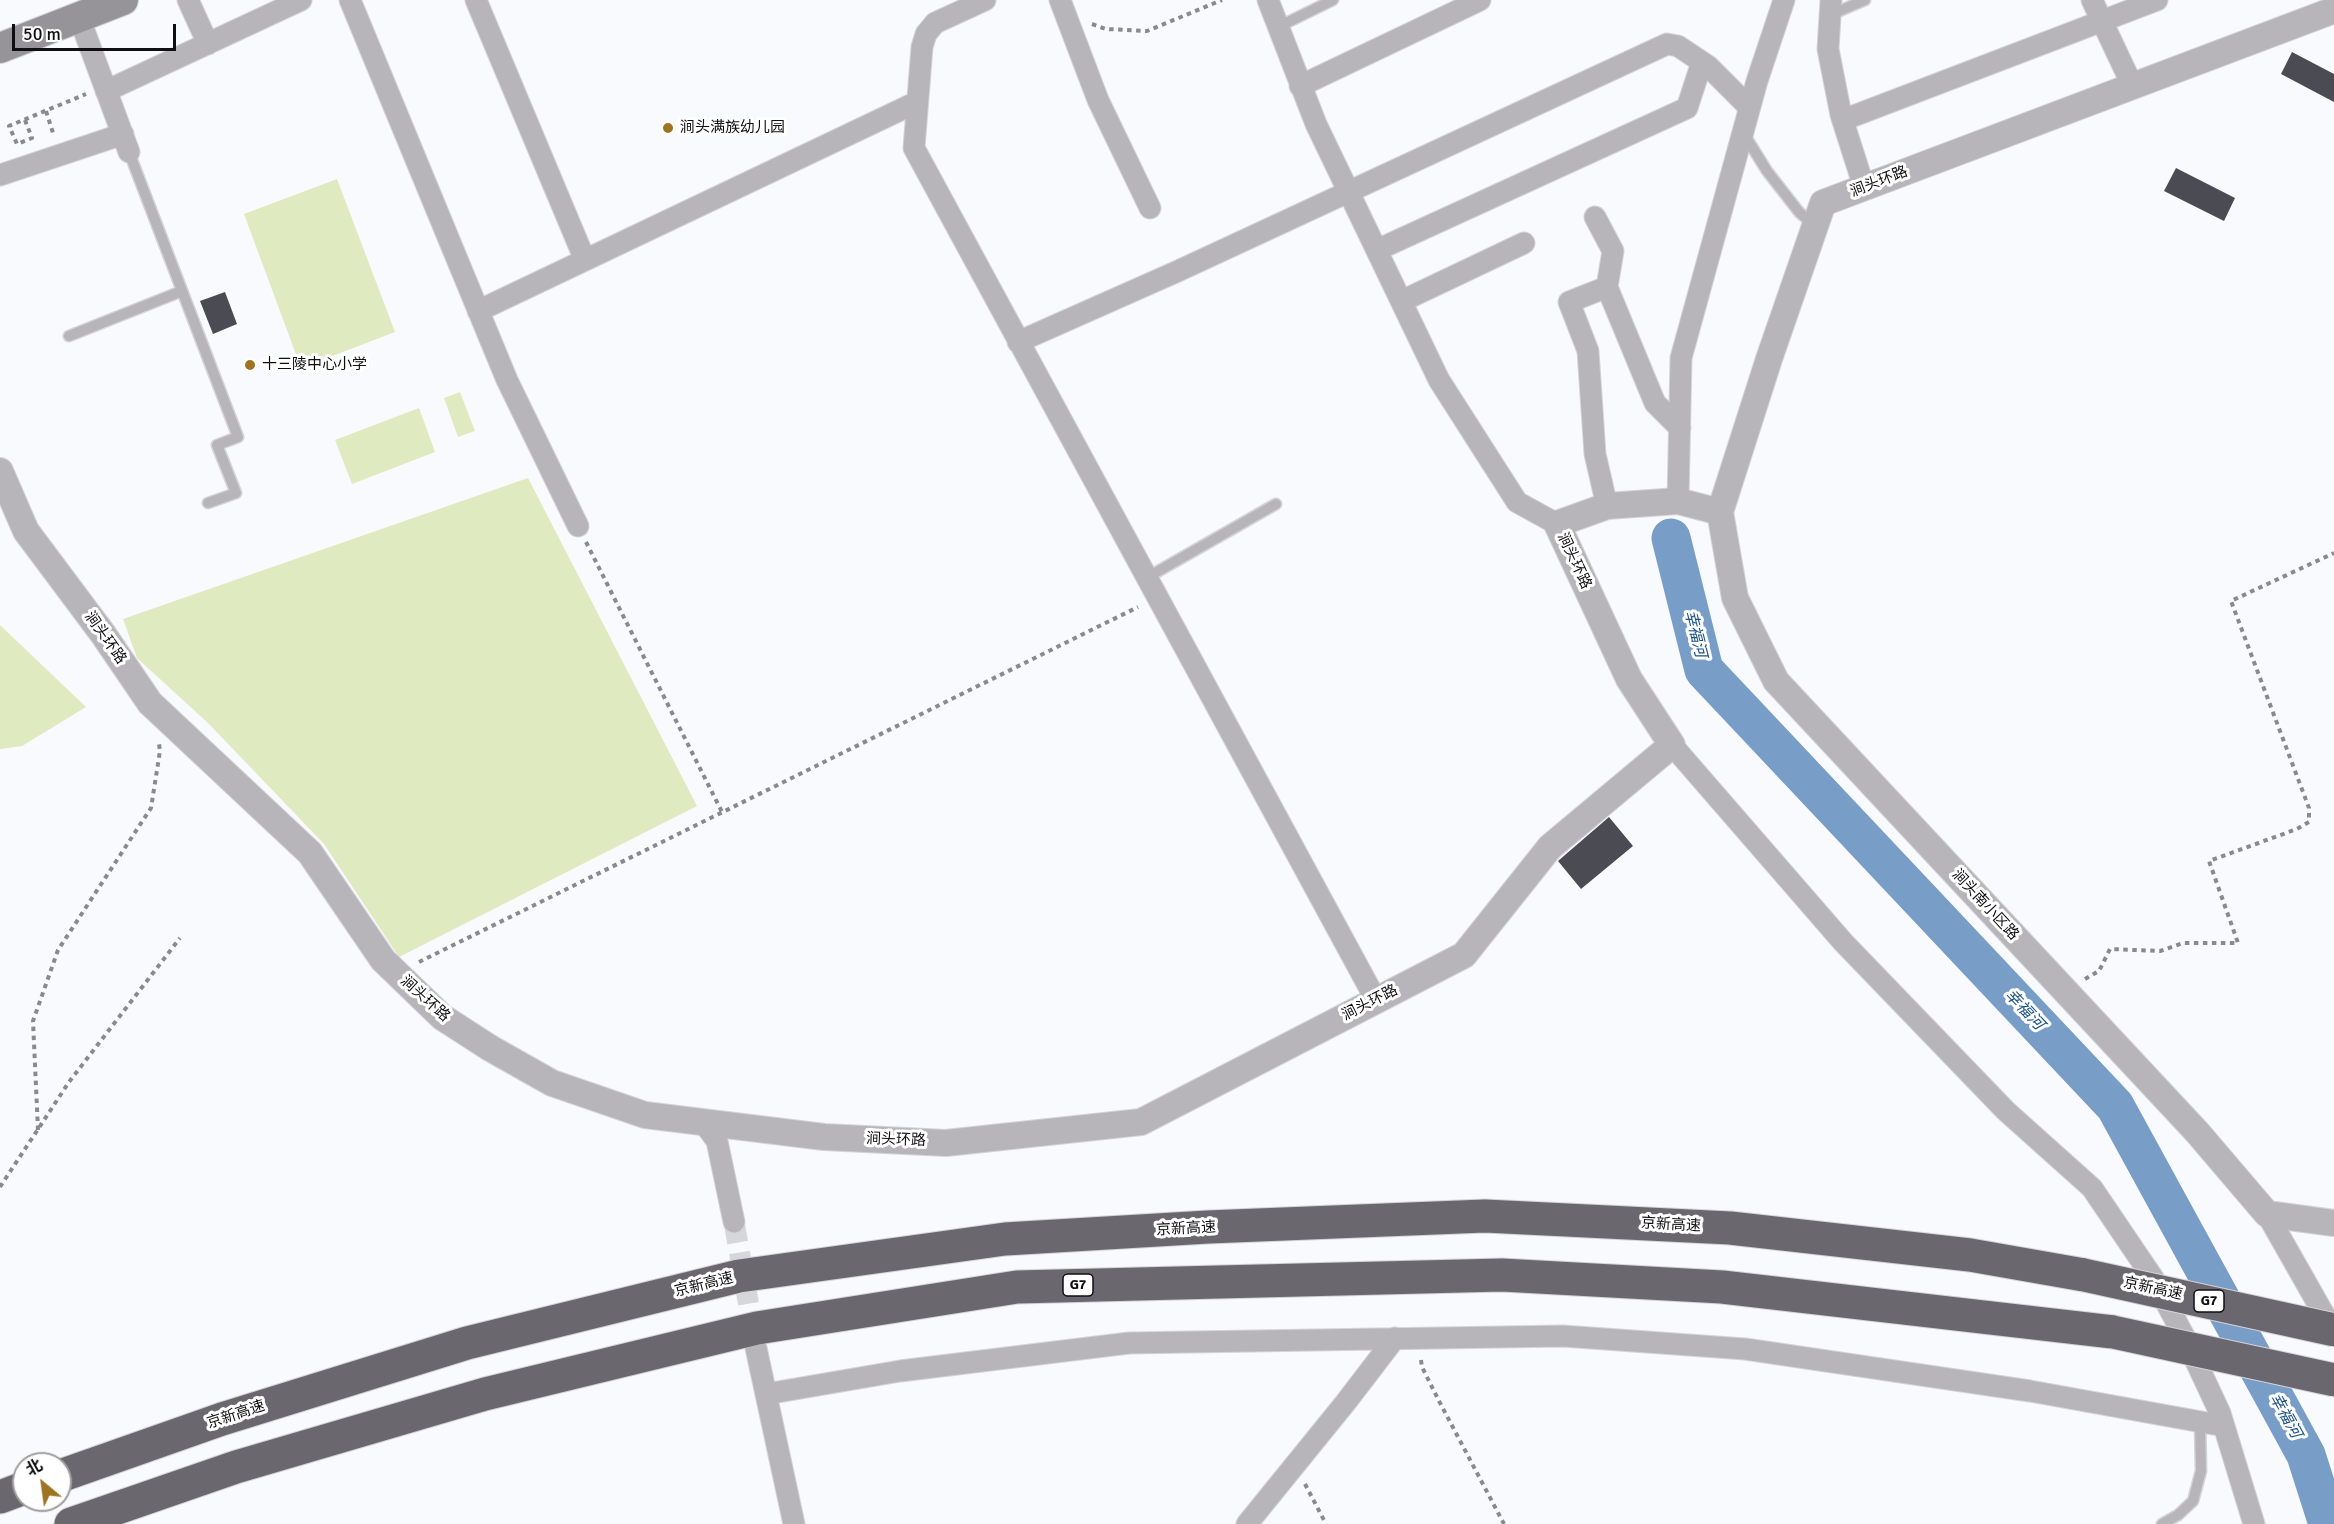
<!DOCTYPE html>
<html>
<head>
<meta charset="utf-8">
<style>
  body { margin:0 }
  #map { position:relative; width:2334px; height:1524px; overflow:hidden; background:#f9fafe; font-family:Signika,"Noto Sans SC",sans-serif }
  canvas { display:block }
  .north { position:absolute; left:12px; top:1452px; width:60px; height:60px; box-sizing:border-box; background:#fff; border:2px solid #9f9fa0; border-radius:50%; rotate:331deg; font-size:16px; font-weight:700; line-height:24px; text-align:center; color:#0f0f12 }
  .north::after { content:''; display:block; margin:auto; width:21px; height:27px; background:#9e7322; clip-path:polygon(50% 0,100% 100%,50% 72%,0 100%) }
  .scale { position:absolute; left:12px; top:24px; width:164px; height:27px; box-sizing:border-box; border:3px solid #0f0f12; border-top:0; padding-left:8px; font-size:18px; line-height:21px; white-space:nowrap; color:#0f0f12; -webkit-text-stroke:4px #fff; paint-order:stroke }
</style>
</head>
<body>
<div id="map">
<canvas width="2334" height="1524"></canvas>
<div class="north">北</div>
<div class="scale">50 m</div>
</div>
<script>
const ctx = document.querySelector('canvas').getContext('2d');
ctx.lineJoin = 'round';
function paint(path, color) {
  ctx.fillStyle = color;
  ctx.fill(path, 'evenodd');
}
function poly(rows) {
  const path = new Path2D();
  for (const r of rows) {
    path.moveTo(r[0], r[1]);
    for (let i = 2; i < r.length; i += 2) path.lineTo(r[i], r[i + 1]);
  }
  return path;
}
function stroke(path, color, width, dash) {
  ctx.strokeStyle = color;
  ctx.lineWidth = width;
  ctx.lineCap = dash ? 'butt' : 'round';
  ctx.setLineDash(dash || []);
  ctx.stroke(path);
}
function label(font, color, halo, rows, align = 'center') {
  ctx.font = font + ' Signika,"Noto Sans SC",sans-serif';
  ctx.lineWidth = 6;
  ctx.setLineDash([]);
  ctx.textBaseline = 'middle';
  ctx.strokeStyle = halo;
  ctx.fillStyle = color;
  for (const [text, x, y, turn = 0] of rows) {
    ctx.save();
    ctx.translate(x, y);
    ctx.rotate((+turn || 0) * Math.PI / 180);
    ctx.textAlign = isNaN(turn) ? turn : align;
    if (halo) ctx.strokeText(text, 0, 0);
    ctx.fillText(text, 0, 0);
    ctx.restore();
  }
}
paint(poly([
  [337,179,395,332,301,368,244,214],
  [460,392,475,431,458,437,444,398],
  [419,408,435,452,352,484,335,440],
  [528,478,697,806,399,957,324,844,208,723,137,658,123,619],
  [0,625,86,707,22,746,0,749]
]), '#e0eac0');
stroke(poly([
  [1671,538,1704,670,2115,1106,2306,1455,2328,1524]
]), '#789ec7', 39);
paint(poly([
  [2292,52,2334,74,2334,102,2281,74],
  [2176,168,2235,198,2224,221,2164,191],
  [225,292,237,324,213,334,200,301],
  [1609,817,1633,846,1581,889,1558,861]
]), '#4a4b53');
stroke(poly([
  [734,1222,755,1340]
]), '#d6d7db', 21, [21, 10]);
const service = poly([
  [1830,15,1865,0],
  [1278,27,1333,0],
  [1744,134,1767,171,1799,212,1815,226],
  [129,152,238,437,217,445,236,493,208,503],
  [69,336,182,291],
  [1148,577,1276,504],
  [2162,1524,2178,1515,2193,1501,2201,1471,2200,1422]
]);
const minor = poly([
  [188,0,208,44],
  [350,0,507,380,578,526],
  [476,0,585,260],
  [985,0,935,23,926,34,922,47,914,148,1376,1000],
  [1060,0,1098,100,1150,208],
  [1268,0,1316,124,1439,380,1517,502,1557,524],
  [1831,0,1828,49,1841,115,1864,187],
  [2092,0,2133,87],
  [79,17,129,152],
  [1300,86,1480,0],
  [106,91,301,0],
  [1843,120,2157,0],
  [0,175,123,134],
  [1595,217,1613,251,1607,287],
  [1377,250,1687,108,1702,62],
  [1402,301,1524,243],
  [478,311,917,102],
  [1018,342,1178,271,1667,44,1678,46,1708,66,1749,107],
  [1678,501,1681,358,1757,81,1784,0],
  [1607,506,1595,454,1588,351,1569,302,1607,287,1655,403,1680,428],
  [1672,745,1843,942,2006,1111,2092,1188,2153,1278,2185,1338,2220,1413,2254,1524],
  [703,1122,717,1141,734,1222],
  [2267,1214,2334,1332],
  [756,1348,794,1524],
  [766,1394,900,1371,1129,1343,1563,1336,1745,1349,2030,1391,2224,1426],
  [1247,1524,1346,1402,1395,1338]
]);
const tertiary = poly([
  [2334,10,1823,203,1769,359,1720,512,1735,598,1776,681,2197,1132,2267,1214,2334,1223],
  [0,471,26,531,103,634,150,703,310,853,383,960,442,1017,490,1048,552,1083,645,1115,824,1137,946,1143,1141,1122,1464,955,1550,847,1672,745,1629,679,1557,524,1607,506,1678,501,1720,512]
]);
const secondary = poly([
  [0,48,123,0]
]);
const motorway = poly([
  [60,1476,222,1419,467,1343,739,1276,1005,1239,1208,1227,1485,1216,1730,1228,1970,1255,2084,1275],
  [0,1497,24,1488],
  [71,1524,236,1467,485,1394,757,1328,1017,1287,1502,1275,1722,1287,2113,1332]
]);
stroke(service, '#d4d4d8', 13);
stroke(minor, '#d4d4d8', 23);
stroke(tertiary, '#d4d4d8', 28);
stroke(secondary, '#d4d4d8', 32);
stroke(motorway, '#d4d4d8', 35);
stroke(poly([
  [1092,24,1106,29,1147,31,1222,0],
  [46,111,54,136],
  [25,120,32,138,17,144,9,126,86,94],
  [586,542,722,812],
  [419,962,1138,607],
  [2085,979,2099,971,2110,949,2160,951,2183,943,2238,943,2209,861,2297,829,2309,822,2309,808,2231,601,2334,553],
  [38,1130,33,1021,58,950,151,808,160,751,159,744],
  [0,1187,69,1082,180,938],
  [1421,1360,1422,1367,1439,1401,1504,1524],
  [1305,1484,1326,1524]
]), '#898a8d', 4, [4.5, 4.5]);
stroke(service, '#b7b5b9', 10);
stroke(minor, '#b7b5b9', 21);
stroke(tertiary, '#b7b5b9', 26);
stroke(secondary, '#979499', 30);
stroke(motorway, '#6b676f', 33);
const motorwayBridge = poly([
  [2084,1275,2334,1330],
  [2113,1332,2334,1380]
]);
stroke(motorwayBridge, '#d4d4d8', 35, []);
stroke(motorwayBridge, '#6b676f', 33);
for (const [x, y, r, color] of [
  [668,128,6,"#9e7322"],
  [250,365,6,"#9e7322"]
]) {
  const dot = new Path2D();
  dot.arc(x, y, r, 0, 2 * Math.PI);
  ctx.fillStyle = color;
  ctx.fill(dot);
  stroke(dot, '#fff', 2);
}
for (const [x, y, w] of [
  [1078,1285,30],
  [2209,1301,30]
]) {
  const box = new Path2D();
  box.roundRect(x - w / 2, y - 11, w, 22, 4.5);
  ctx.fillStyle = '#fff';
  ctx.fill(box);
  stroke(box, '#0f0f12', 1.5);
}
label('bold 14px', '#0f0f12', null, [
  ["G7",1078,1285],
  ["G7",2209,1301]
]);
label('15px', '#0f0f12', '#fff', [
  ["涧头满族幼儿园",680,128],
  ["十三陵中心小学",262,365]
], 'left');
label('15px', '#0f0f12', '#fff', [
  ["涧头环路",1879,182,-21],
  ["涧头环路",1574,561,65],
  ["涧头环路",105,638,55],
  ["涧头南小区路",1985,905,47],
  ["涧头环路",425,999,42],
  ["涧头环路",1370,1003,-27],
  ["涧头环路",896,1140,2],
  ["京新高速",1671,1225,3],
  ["京新高速",1186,1229,-3],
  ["京新高速",704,1285,-14],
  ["京新高速",2153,1289,12],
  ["京新高速",236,1415,-18]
]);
label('italic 16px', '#1a5286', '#fff', [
  ["幸福河",1695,634,76],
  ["幸福河",2024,1010,47],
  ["幸福河",2285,1416,61]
]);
</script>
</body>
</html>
